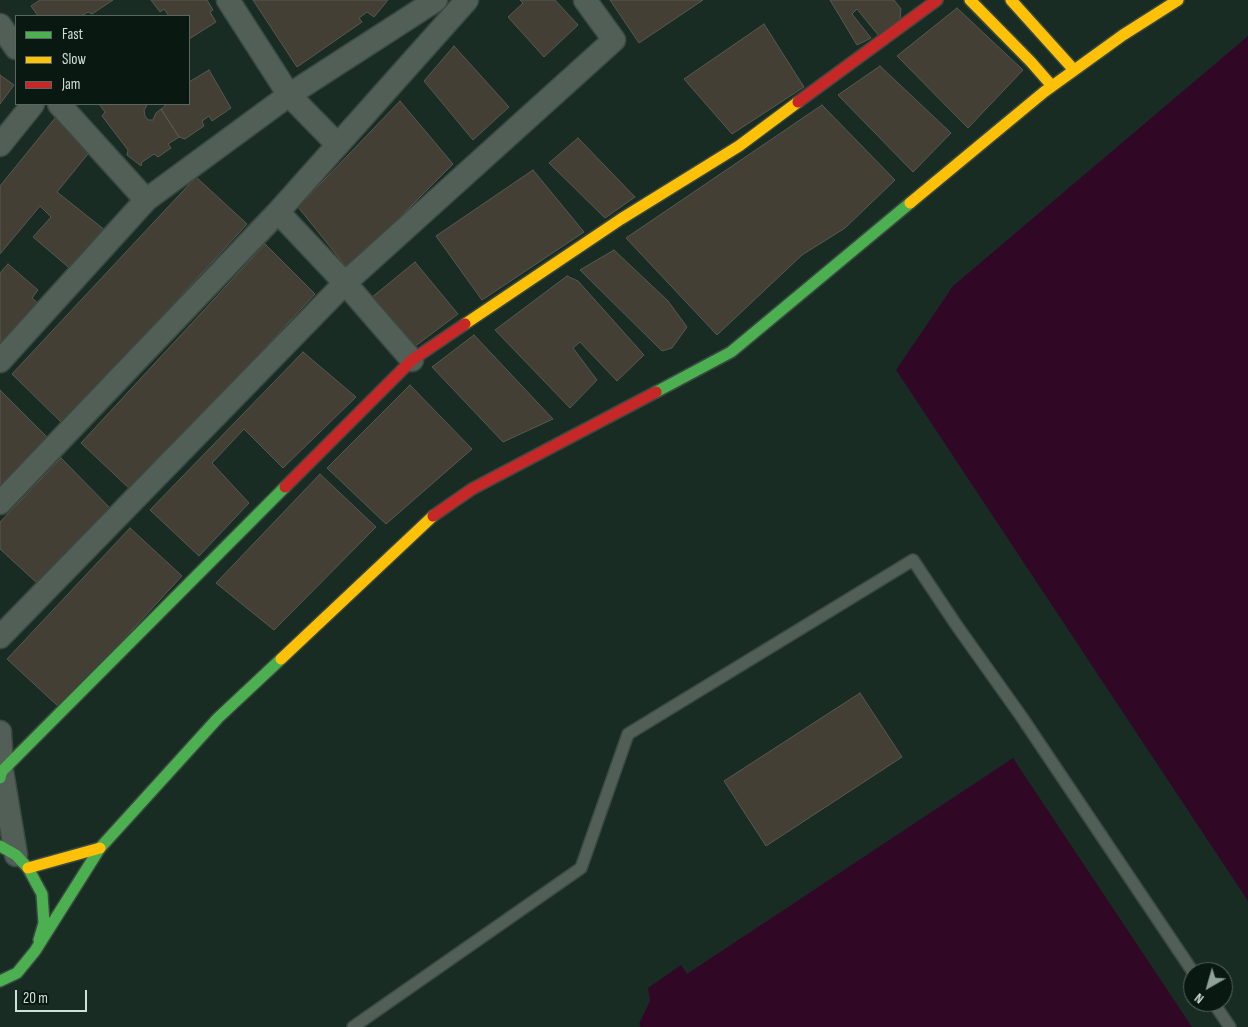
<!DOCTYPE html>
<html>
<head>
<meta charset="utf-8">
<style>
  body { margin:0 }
  #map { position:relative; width:1248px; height:1027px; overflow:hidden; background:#192c23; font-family:"Sofia Sans Condensed",sans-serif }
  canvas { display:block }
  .legend { position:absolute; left:15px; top:15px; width:175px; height:90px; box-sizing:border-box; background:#091811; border:1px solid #586860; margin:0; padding:6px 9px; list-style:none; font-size:15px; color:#cee1d6 }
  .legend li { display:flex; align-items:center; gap:10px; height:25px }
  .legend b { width:25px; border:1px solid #586860 }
  .north { position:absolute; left:1183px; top:962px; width:50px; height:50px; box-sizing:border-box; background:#091811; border:1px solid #586860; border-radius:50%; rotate:218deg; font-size:14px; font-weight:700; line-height:20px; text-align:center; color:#cee1d6 }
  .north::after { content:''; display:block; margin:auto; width:18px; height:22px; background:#8fa297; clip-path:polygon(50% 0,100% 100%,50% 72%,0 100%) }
  .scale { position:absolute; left:15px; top:990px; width:72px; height:22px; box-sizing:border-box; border:2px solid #cee1d6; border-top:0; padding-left:6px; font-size:15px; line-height:18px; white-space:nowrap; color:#cee1d6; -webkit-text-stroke:4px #091811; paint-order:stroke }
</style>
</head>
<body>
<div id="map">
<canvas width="1248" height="1027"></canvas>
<ul class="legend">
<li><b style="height:6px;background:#4caf50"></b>Fast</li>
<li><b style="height:6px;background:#ffc107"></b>Slow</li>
<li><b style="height:6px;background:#c62828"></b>Jam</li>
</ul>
<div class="north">N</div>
<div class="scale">20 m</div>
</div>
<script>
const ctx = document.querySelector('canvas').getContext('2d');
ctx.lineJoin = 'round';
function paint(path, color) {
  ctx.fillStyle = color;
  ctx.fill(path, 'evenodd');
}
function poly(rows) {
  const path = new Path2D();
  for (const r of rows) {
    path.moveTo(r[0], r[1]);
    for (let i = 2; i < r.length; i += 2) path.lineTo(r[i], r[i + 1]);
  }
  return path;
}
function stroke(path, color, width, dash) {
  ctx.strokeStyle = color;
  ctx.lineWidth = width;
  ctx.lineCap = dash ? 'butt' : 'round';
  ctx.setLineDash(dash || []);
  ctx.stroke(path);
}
paint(poly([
  [1248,36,1248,901,896,370,953,286],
  [1013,758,1192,1027,641,1027,639,1024,650,1001,648,988,681,965,687,974]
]), '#300826');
const building = poly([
  [40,0,113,0,92,14,88,12,81,16,38,16,31,6,40,0],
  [151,0,207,0,213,10,210,12,216,22,189,39,189,16,169,16,164,9,160,12,151,0],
  [253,0,388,0,374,17,367,12,359,18,362,22,297,67,253,0],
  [520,0,555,0,578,25,544,57,508,17,523,3,520,0],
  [610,0,703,0,639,43,610,0],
  [830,0,894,0,901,9,900,20,879,36,857,9,852,14,871,38,857,45,830,0],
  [957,8,1023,70,968,128,897,56,957,8],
  [764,24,804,87,732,134,684,79,764,24],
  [454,46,509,107,473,140,424,81,454,46],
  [880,66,951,133,913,172,838,95,880,66],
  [209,70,231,108,212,121,209,116,202,121,204,126,185,139,179,137,161,109,167,104,189,104,189,82,209,70],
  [0,75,14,85,0,104,0,75],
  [400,101,453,164,348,269,298,207,400,101],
  [99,104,145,104,147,105,144,110,145,116,148,120,153,120,156,113,161,109,179,137,168,144,171,148,158,157,154,154,142,162,141,166,127,155,128,150,102,116,105,112,99,104],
  [822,105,895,180,845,228,802,255,717,335,626,238,822,105],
  [56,117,92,149,57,192,106,231,73,271,33,237,51,217,40,206,0,254,0,186,56,117],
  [578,138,635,197,605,218,549,163,578,138],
  [533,170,584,232,482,300,436,236,533,170],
  [196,177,247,224,63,424,12,374,196,177],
  [265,244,315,294,132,491,81,443,265,244],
  [614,250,668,301,687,327,672,348,662,351,580,270,614,250],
  [415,262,458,314,414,347,371,298,415,262],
  [8,264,38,290,32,298,40,305,0,349,0,273,8,264],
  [567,276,578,281,644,355,617,381,580,342,573,348,597,380,570,408,495,330,567,276],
  [474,335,553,419,503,442,432,367,474,335],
  [303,352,356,397,283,468,244,429,212,463,249,503,199,556,150,510,303,352],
  [410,385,472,449,386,524,327,468,410,385],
  [0,390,50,440,0,491,0,390],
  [61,458,110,508,37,583,0,549,0,522,61,458],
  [320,474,376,527,274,630,216,583,320,474],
  [130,528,182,576,60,708,7,659,130,528],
  [860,693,902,757,766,846,724,781,860,693]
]);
paint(building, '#433f34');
stroke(building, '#585952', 1);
const lane = poly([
  [1213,1002,1230,1027],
  [353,1027,581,868,628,734,913,560,957,626,1021,716,1193,972]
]);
const street = poly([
  [228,0,289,95,337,144],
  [0,25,16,48],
  [0,145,33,104],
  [146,200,289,95,436,0],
  [278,212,345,283,412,360],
  [0,361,146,200,59,104],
  [0,503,278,212,467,0],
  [0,637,345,283,614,40,585,0],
  [0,732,2,771,16,855]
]);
const fast = poly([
  [656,392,731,352,910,203],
  [0,778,2,771,285,487],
  [0,846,16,855,28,868,42,894,44,923,39,940],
  [0,981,17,973,35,951,100,848,218,718,281,659]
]);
const slow = poly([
  [970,0,1031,62,1052,86],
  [1011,0,1074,70],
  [910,203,1044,92,1123,35,1178,0],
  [465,324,621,219,739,146,798,102],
  [281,659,433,516],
  [28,868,100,848]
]);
const jam = poly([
  [798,102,937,0],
  [285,487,412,360,465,324],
  [433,516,472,489,656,392]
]);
stroke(lane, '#3a4941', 14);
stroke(street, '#3a4941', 25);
stroke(fast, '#3a4941', 14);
stroke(slow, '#3a4941', 14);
stroke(jam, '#3a4941', 14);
stroke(lane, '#515f57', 11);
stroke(street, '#515f57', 22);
stroke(fast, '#4caf50', 11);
stroke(slow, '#ffc107', 11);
stroke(jam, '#c62828', 11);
</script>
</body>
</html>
